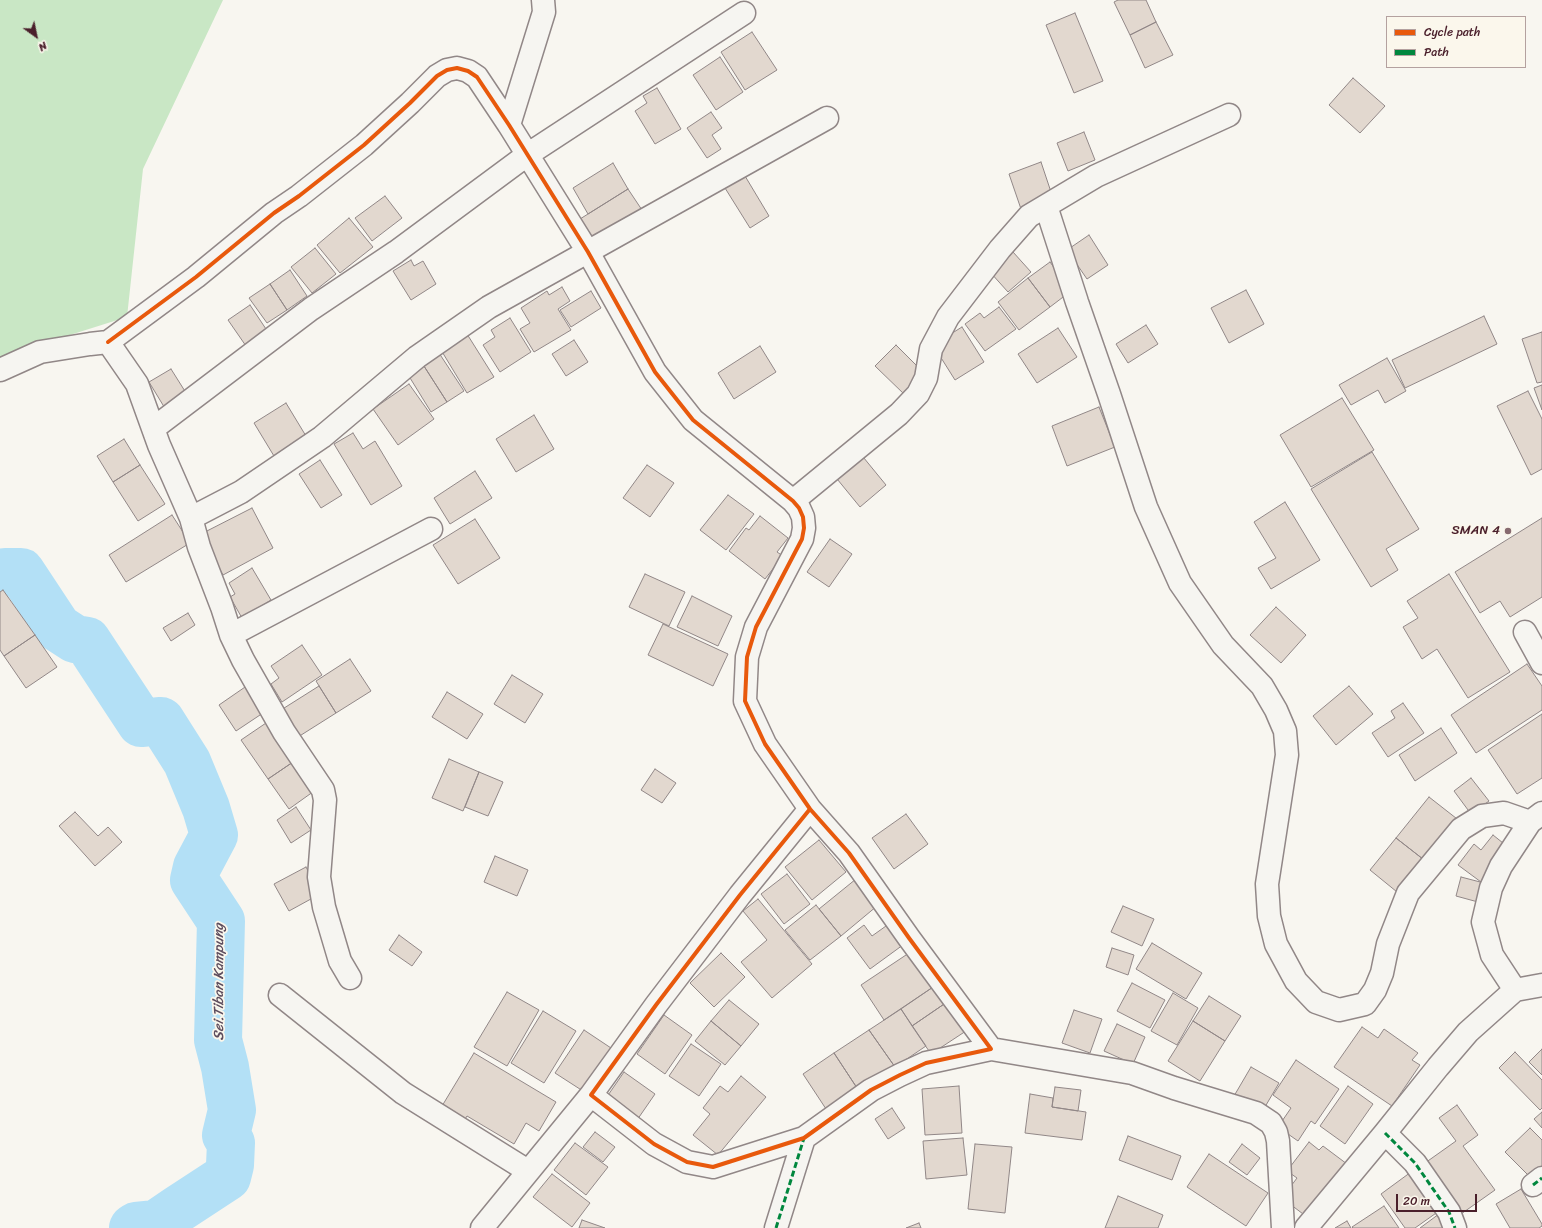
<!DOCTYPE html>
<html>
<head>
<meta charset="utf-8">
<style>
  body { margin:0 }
  #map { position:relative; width:1542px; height:1228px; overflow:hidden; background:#f8f6f0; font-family:Sriracha,sans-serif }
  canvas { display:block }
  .legend { position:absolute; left:1386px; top:16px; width:140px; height:52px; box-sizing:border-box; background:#fbf7ec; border:1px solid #b4a19f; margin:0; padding:5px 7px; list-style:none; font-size:12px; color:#4a1f2b }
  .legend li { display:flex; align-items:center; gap:8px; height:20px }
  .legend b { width:20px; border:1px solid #b4a19f }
  .north { position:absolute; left:16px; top:16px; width:40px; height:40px; -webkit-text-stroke:3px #fbf7ec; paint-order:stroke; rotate:147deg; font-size:11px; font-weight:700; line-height:16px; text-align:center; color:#4a1f2b }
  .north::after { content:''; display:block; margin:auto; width:14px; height:18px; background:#4a1f2b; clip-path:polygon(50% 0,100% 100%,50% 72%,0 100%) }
  .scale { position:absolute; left:1396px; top:1194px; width:81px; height:18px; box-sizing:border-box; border:2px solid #4a1f2b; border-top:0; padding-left:5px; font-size:12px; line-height:14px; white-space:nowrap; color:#4a1f2b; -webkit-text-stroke:3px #fbf7ec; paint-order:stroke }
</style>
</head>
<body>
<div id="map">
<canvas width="1542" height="1228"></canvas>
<ul class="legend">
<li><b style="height:5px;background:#e8590c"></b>Cycle path</li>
<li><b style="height:5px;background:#00873e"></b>Path</li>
</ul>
<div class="north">N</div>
<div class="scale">20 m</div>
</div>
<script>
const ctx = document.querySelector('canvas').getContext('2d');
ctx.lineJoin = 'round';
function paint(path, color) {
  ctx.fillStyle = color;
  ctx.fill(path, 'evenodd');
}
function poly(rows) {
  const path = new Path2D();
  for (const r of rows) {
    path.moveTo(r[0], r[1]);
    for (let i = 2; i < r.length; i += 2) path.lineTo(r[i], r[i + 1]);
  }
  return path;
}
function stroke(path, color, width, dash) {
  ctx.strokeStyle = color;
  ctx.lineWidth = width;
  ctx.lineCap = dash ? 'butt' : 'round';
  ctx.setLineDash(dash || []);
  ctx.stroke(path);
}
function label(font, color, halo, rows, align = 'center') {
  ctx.font = font + ' Sriracha,sans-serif';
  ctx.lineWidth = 3.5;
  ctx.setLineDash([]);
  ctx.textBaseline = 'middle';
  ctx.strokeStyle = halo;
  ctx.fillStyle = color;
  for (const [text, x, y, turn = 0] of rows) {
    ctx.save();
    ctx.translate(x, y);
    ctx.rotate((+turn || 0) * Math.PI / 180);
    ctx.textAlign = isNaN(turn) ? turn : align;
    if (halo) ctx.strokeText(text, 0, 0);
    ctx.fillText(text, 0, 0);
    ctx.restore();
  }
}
paint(poly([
  [0,0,223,0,143,169,127,317,0,357]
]), '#c9e7c5');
stroke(poly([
  [0,574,5,572,21,572,58,628,75,639,87,641,141,723,161,721,187,762,206,808,214,835,197,867,194,880,221,921,218,1040,225,1067,232,1110,226,1135,231,1143,230,1165,227,1177,178,1209,156,1224,136,1226,133,1228]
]), '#b3e0f6', 48);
const building = poly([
  [1118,0,1146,0,1156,22,1130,35,1114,2,1118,0],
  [1075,13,1103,81,1074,93,1046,25,1075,13],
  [1156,22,1173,55,1145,68,1130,35,1156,22],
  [752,32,777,70,745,90,721,52,752,32],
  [720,57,743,92,716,110,693,75,720,57],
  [1353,78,1385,106,1360,133,1329,105,1353,78],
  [657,88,681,129,655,144,635,111,647,103,643,96,657,88],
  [711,112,722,128,712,135,721,149,707,158,687,128,711,112],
  [1084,132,1095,160,1068,171,1057,143,1084,132],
  [1041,162,1053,198,1021,209,1009,174,1041,162],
  [613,163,628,189,588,214,573,188,613,163],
  [745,176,769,216,750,228,725,188,745,176],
  [628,189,644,213,595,244,580,219,628,189],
  [385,196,402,218,372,241,355,218,385,196],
  [349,218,373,247,340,273,317,245,349,218],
  [1089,235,1108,265,1087,279,1067,250,1089,235],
  [315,248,336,274,312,293,291,267,315,248],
  [1013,252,1031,272,1008,292,990,272,1013,252],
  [411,260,414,266,423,261,436,284,411,300,393,271,411,260],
  [1050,262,1071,291,1050,307,1028,278,1050,262],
  [290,270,307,296,287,310,270,284,290,270],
  [1028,278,1050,307,1019,330,998,302,1028,278],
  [270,284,287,310,267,323,249,298,270,284],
  [562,287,570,301,558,309,571,330,534,352,520,329,530,323,521,308,547,291,549,295,562,287],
  [1246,290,1264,324,1229,343,1211,308,1246,290],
  [591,291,601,308,571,327,560,310,591,291],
  [250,305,268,332,246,346,228,320,250,305],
  [999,307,1016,329,985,351,965,324,980,313,984,318,999,307],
  [1484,316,1497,344,1405,388,1392,360,1484,316],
  [510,318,531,352,500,372,483,345,495,337,491,330,510,318],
  [1146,325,1158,344,1128,363,1116,344,1146,325],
  [962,327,984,362,955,380,933,345,962,327],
  [1058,328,1077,357,1037,383,1018,354,1058,328],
  [1542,332,1542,382,1537,383,1522,339,1542,332],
  [467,334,494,377,467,393,441,350,467,334],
  [574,340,588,362,566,376,552,354,574,340],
  [896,345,925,374,905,395,875,366,896,345],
  [760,346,776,372,734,399,718,373,760,346],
  [439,353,464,391,447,402,422,363,439,353],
  [1387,358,1406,391,1385,403,1378,390,1351,405,1339,385,1387,358],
  [422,363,447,402,431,412,407,373,422,363],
  [171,369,188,396,166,410,149,382,171,369],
  [409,384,434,419,398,445,373,409,409,384],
  [1542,385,1542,410,1534,388,1542,385],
  [1528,391,1542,419,1542,469,1531,475,1497,406,1528,391],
  [1342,398,1374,450,1311,487,1280,435,1342,398],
  [286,403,309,441,277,461,254,423,286,403],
  [1099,407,1115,447,1067,466,1052,426,1099,407],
  [534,415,554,449,516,472,496,439,534,415],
  [353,433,363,449,375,441,402,486,371,505,334,444,353,433],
  [124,439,140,465,113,482,97,456,124,439],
  [859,452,886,485,860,507,833,474,859,452],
  [1372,452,1419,529,1386,549,1398,570,1371,587,1311,489,1372,452],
  [320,460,342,495,321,508,299,474,320,460],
  [140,465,165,504,138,521,113,482,140,465],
  [647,465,674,483,650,517,623,498,647,465],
  [475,471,492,498,450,524,434,498,475,471],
  [728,495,754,514,726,550,700,530,728,495],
  [1285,502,1320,560,1271,589,1258,568,1276,558,1254,522,1285,502],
  [252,508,273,548,223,575,201,534,252,508],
  [172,515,190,543,126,582,109,555,172,515],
  [760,516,788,538,777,552,783,556,765,579,729,551,746,528,749,530,760,516],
  [1542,518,1542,597,1510,617,1500,601,1480,613,1455,572,1542,518],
  [475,519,500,558,458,584,433,545,475,519],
  [830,539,852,554,829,587,807,572,830,539],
  [252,568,271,600,242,618,230,597,235,594,229,583,252,568],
  [645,574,685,592,669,626,629,607,645,574],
  [1449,574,1510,672,1468,698,1437,649,1422,659,1403,627,1418,618,1407,601,1449,574],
  [3,590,35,635,4,656,0,650,0,592,3,590],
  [692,596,732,616,718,646,677,627,692,596],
  [1276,607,1306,635,1281,663,1250,635,1276,607],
  [188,613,195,625,171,641,163,628,188,613],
  [663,624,728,654,713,686,648,655,663,624],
  [35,635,57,667,26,688,4,656,35,635],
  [302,645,322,675,282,702,271,684,279,678,271,666,302,645],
  [350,659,371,691,336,713,316,681,350,659],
  [1527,664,1542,686,1542,710,1476,753,1451,715,1527,664],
  [512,675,543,694,525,723,494,704,512,675],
  [248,685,266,711,236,731,219,705,248,685],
  [319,686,336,713,298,737,281,710,319,686],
  [1349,686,1373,714,1336,745,1313,716,1349,686],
  [447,692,483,714,467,739,432,717,447,692],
  [1403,703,1424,733,1388,757,1372,733,1395,718,1391,711,1403,703],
  [1542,714,1542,778,1517,794,1488,750,1542,714],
  [269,721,296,760,268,779,241,740,269,721],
  [1441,728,1457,753,1415,781,1399,755,1441,728],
  [449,759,479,772,463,811,432,798,449,759],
  [296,760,317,789,289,809,268,779,296,760],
  [655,769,676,783,662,803,641,790,655,769],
  [479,772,503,782,488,816,465,807,479,772],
  [1471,778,1489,801,1471,814,1454,791,1471,778],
  [1429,797,1461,822,1428,863,1396,838,1429,797],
  [296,807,311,830,291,843,277,820,296,807],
  [75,812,98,836,108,827,122,842,95,866,59,826,75,812],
  [906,814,928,844,894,869,872,838,906,814],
  [1493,835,1508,847,1481,882,1458,865,1474,844,1481,850,1493,835],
  [1396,838,1428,863,1402,896,1370,870,1396,838],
  [819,840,846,872,812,900,785,867,819,840],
  [495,856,528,870,517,896,484,882,495,856],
  [306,867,320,894,289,911,274,884,306,867],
  [787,874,810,904,784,924,761,894,787,874],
  [1461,877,1484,883,1478,902,1456,896,1461,877],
  [856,879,877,906,841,936,819,909,856,879],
  [758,899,812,964,772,998,741,962,767,940,743,911,758,899],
  [816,905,841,936,810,960,785,930,816,905],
  [1123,906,1154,919,1142,946,1111,932,1123,906],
  [893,921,907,942,870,969,847,938,864,925,872,936,893,921],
  [399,935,422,952,412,966,389,950,399,935],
  [1152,943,1202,973,1186,999,1136,969,1152,943],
  [1112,948,1134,955,1128,975,1106,967,1112,948],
  [915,949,939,983,884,1020,861,985,915,949],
  [721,953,745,977,714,1007,690,983,721,953],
  [939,983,950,1000,912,1026,901,1009,939,983],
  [1132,983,1165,1000,1150,1028,1117,1011,1132,983],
  [507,992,539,1010,507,1066,474,1047,507,992],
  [1173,993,1198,1008,1177,1045,1151,1031,1173,993],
  [1209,996,1241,1016,1225,1041,1193,1021,1209,996],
  [729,1000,759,1024,741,1046,711,1021,729,1000],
  [950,1000,969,1029,931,1054,912,1026,950,1000],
  [901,1009,926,1046,895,1067,869,1030,901,1009],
  [1074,1010,1102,1019,1090,1053,1062,1043,1074,1010],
  [543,1011,576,1031,544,1083,511,1063,543,1011],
  [664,1015,692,1035,665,1074,637,1054,664,1015],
  [711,1021,741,1046,725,1065,695,1041,711,1021],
  [1193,1021,1225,1041,1200,1081,1168,1061,1193,1021],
  [1117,1024,1145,1037,1133,1064,1104,1051,1117,1024],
  [1362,1027,1378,1038,1384,1029,1418,1053,1412,1060,1420,1065,1392,1106,1334,1067,1362,1027],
  [584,1030,614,1050,586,1093,555,1073,584,1030],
  [869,1030,895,1067,859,1091,834,1053,869,1030],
  [691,1044,721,1064,699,1096,669,1076,691,1044],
  [1542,1049,1542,1075,1529,1062,1542,1049],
  [1515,1052,1542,1080,1542,1108,1540,1110,1499,1068,1515,1052],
  [474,1053,556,1102,539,1131,526,1123,514,1144,467,1116,462,1124,439,1111,474,1053],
  [834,1053,859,1091,828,1112,803,1074,834,1053],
  [1296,1060,1339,1089,1315,1124,1311,1121,1298,1141,1278,1127,1291,1108,1273,1095,1296,1060],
  [1251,1067,1279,1083,1262,1112,1234,1096,1251,1067],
  [624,1072,655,1094,635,1123,604,1101,624,1072],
  [741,1076,766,1097,718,1155,693,1135,710,1114,703,1108,720,1086,728,1092,741,1076],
  [959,1086,962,1133,925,1135,922,1089,959,1086],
  [1348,1086,1373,1104,1345,1144,1320,1126,1348,1086],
  [1055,1087,1081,1090,1078,1111,1052,1107,1055,1087],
  [1030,1094,1053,1098,1052,1107,1086,1112,1082,1140,1025,1133,1030,1094],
  [1457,1105,1478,1135,1463,1146,1495,1190,1461,1214,1425,1163,1456,1141,1439,1118,1457,1105],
  [892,1108,905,1128,888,1139,875,1119,892,1108],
  [1542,1112,1542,1128,1534,1119,1542,1112],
  [1530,1128,1542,1140,1542,1173,1534,1181,1505,1152,1530,1128],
  [595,1132,615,1147,603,1162,583,1147,595,1132],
  [1128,1136,1181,1156,1172,1180,1119,1160,1128,1136],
  [963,1138,967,1175,926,1179,923,1141,963,1138],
  [1309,1142,1319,1150,1323,1146,1347,1164,1307,1217,1282,1198,1297,1178,1287,1171,1309,1142],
  [575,1143,608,1167,586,1195,554,1170,575,1143],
  [975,1144,1012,1147,1005,1213,968,1209,975,1144],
  [1242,1144,1260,1158,1247,1175,1229,1162,1242,1144],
  [1209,1154,1268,1193,1246,1226,1187,1187,1209,1154],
  [1411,1172,1439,1211,1415,1228,1405,1228,1381,1194,1411,1172],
  [552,1174,590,1203,572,1227,533,1197,552,1174],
  [1521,1189,1542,1224,1542,1226,1539,1228,1510,1228,1496,1204,1521,1189],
  [1118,1196,1163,1215,1158,1228,1105,1228,1118,1196],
  [1384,1206,1399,1228,1353,1228,1352,1227,1384,1206],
  [1439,1214,1449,1228,1420,1228,1439,1214],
  [582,1220,605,1228,579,1228,582,1220],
  [1347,1221,1351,1228,1335,1228,1347,1221],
  [919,1223,921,1228,906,1228,919,1223]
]);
paint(building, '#e2d8cf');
stroke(building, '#918787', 1);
const street = poly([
  [509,125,544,12,543,0],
  [1046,206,1077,302,1109,394,1146,507,1180,583,1223,645,1262,686,1276,710,1285,731,1287,755,1267,884,1269,916,1276,944,1296,981,1316,1002,1339,1010,1365,1004,1375,990,1382,973,1388,944,1408,893,1461,829,1482,816,1504,813,1530,822],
  [108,342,196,277,274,213,299,196,364,145,410,103,437,76,447,70,457,68,468,71,477,77,509,125,588,252,655,372,693,420,793,501,799,508,803,517,804,528,802,539,756,627,747,657,745,701,765,744,810,809,849,853,909,938,991,1049,926,1063,900,1075,871,1090,804,1138,713,1167,687,1162,654,1144,591,1095,656,1005,740,895,810,809],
  [0,370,40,352,90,344,108,342,137,384,159,445,191,518,241,492,322,437,417,357,489,307,827,118],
  [154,428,311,309,396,252,527,155,744,13],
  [793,501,899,414,918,394,926,378,931,349,948,317,1000,249,1029,216,1096,176,1229,115],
  [191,518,199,547,222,607,231,635,243,660,284,732,323,790,325,800,319,877,324,907,340,961,350,978],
  [1525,632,1542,663],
  [231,635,431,529],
  [1515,990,1492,955,1483,922,1491,888,1501,866,1530,822,1542,813],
  [280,995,403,1093,528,1171],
  [991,1049,1132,1073,1174,1088,1256,1113,1271,1123,1276,1132,1278,1141,1283,1228],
  [1385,1133,1415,1163,1449,1212,1455,1228],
  [1533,1185,1542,1178],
  [482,1228,591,1095],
  [776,1228,804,1138],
  [1306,1228,1385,1133,1438,1067,1468,1032,1515,990,1542,985]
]);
stroke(street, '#918787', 25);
stroke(street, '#f6f5f1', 22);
stroke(poly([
  [1385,1133,1415,1163,1449,1212,1455,1228],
  [1533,1185,1542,1178],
  [776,1228,804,1138]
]), '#00873e', 3, [6, 3]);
stroke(poly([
  [108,342,196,277,274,213,299,196,364,145,410,103,437,76,447,70,457,68,468,71,477,77,509,125,588,252,655,372,693,420,793,501,799,508,803,517,804,528,802,539,756,627,747,657,745,701,765,744,810,809,849,853,909,938,991,1049,926,1063,900,1075,871,1090,804,1138,713,1167,687,1162,654,1144,591,1095,656,1005,740,895,810,809]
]), '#e8590c', 4);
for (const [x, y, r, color] of [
  [1508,531,4,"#876a70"]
]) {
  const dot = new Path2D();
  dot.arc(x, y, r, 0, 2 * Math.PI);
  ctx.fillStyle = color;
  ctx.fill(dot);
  stroke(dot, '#fbf7ec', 1.5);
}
label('13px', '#4a1f2b', '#fbf7ec', [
  ["SMAN 4",1500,531]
], 'right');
label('italic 14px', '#5d4d5e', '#fbf7ec', [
  ["Sei.Tiban Kampung",219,982,-90]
]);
</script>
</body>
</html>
